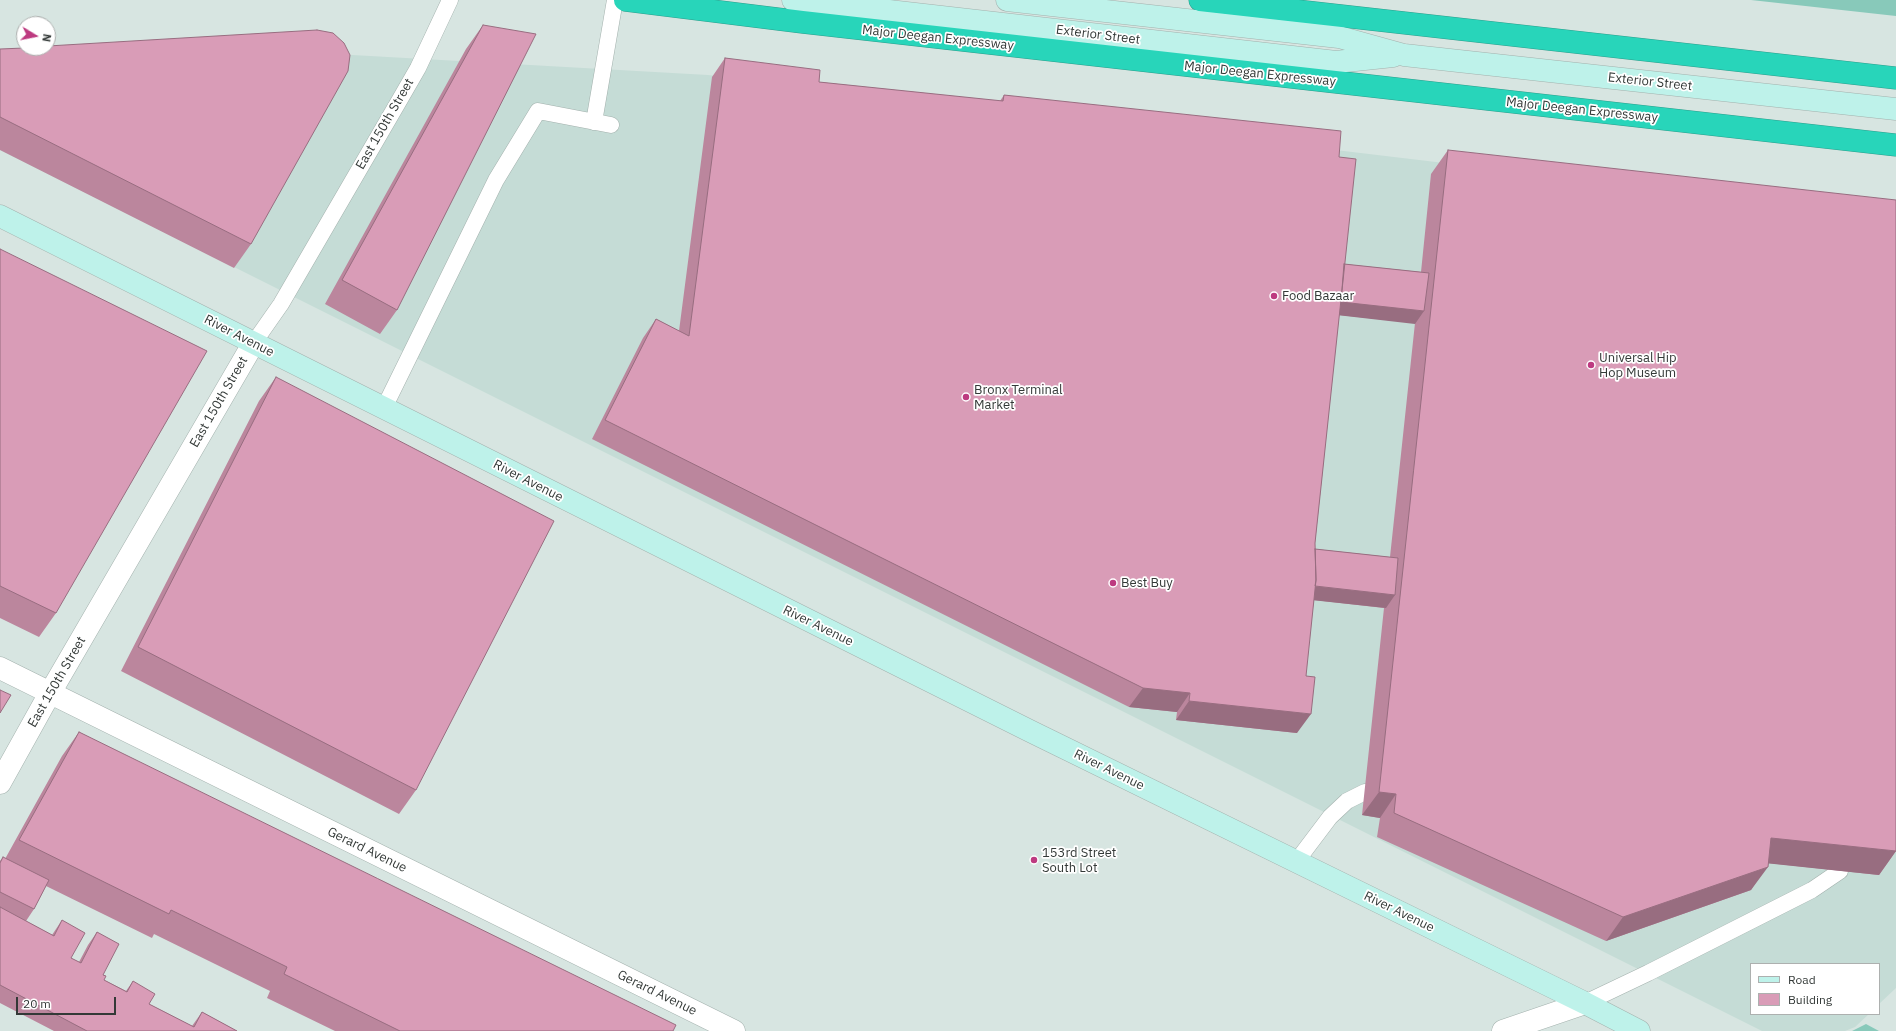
<!DOCTYPE html>
<html>
<head>
<meta charset="utf-8">
<style>
  body { margin:0 }
  #map { position:relative; width:1896px; height:1031px; overflow:hidden; background:#d7e5e1; font-family:"IBM Plex Sans",sans-serif }
  canvas { display:block }
  .legend { position:absolute; left:1750px; top:963px; width:130px; height:52px; box-sizing:border-box; background:#fff; border:1px solid #adb0af; margin:0; padding:5px 7px; list-style:none; font-size:12px; color:#333937 }
  .legend li { display:flex; align-items:center; gap:8px; height:20px }
  .legend b { width:20px; border:1px solid #adb0af }
  .north { position:absolute; left:16px; top:16px; width:40px; height:40px; box-sizing:border-box; background:#fff; border:1px solid #adb0af; border-radius:50%; rotate:100deg; font-size:11px; font-weight:700; line-height:16px; text-align:center; color:#333937 }
  .north::after { content:''; display:block; margin:auto; width:14px; height:18px; background:#bd3a80; clip-path:polygon(50% 0,100% 100%,50% 72%,0 100%) }
  .scale { position:absolute; left:16px; top:997px; width:100px; height:18px; box-sizing:border-box; border:2px solid #333937; border-top:0; padding-left:5px; font-size:12px; line-height:14px; white-space:nowrap; color:#333937; -webkit-text-stroke:3px #fff; paint-order:stroke }
</style>
</head>
<body>
<div id="map">
<canvas width="1896" height="1031"></canvas>
<ul class="legend">
<li><b style="height:5px;background:#bef2ea"></b>Road</li>
<li><b style="height:11px;background:#d99cb7"></b>Building</li>
</ul>
<div class="north">N</div>
<div class="scale">20 m</div>
</div>
<script>
const ctx = document.querySelector('canvas').getContext('2d');
ctx.lineJoin = 'round';
function paint(path, color) {
  ctx.fillStyle = color;
  ctx.fill(path, 'evenodd');
}
function poly(rows) {
  const path = new Path2D();
  for (const r of rows) {
    path.moveTo(r[0], r[1]);
    for (let i = 2; i < r.length; i += 2) path.lineTo(r[i], r[i + 1]);
  }
  return path;
}
function stroke(path, color, width, dash) {
  ctx.strokeStyle = color;
  ctx.lineWidth = width;
  ctx.lineCap = dash ? 'butt' : 'round';
  ctx.setLineDash(dash || []);
  ctx.stroke(path);
}
function label(font, color, halo, rows, align = 'center') {
  ctx.font = font + ' "IBM Plex Sans",sans-serif';
  ctx.lineWidth = 3.5;
  ctx.setLineDash([]);
  ctx.textBaseline = 'middle';
  ctx.strokeStyle = halo;
  ctx.fillStyle = color;
  for (const [text, x, y, turn = 0] of rows) {
    ctx.save();
    ctx.translate(x, y);
    ctx.rotate((+turn || 0) * Math.PI / 180);
    ctx.textAlign = isNaN(turn) ? turn : align;
    if (halo) ctx.strokeText(text, 0, 0);
    ctx.fillText(text, 0, 0);
    ctx.restore();
  }
}
paint(poly([
  [299,52,708,75,1896,217,1896,988,1879,1004,1879,964,1751,964,1751,1014,1869,1014,1855,1027,1845,1031,1762,1031,0,150,0,71]
]), '#c5dcd6');
paint(poly([
  [1751,0,1896,0,1896,16],
  [1866,1024,1879,1031,1852,1031]
]), '#88c9ba');
const service = poly([
  [594,122,615,0],
  [253,344,281,304,399,101,418,68,450,0],
  [384,408,496,180,538,111,611,125],
  [1296,862,1330,817,1347,801,1365,792],
  [1585,1003,1648,973,1812,890,1840,871,1843,849]
]);
const minor = poly([
  [0,668,734,1031],
  [0,783,50,693,253,344],
  [1503,1031,1585,1003]
]);
const secondary = poly([
  [793,0,1336,62,1393,56],
  [1007,0,1339,37,1404,55,1896,109],
  [0,216,1030,731,1585,1003,1639,1031]
]);
const motorway = poly([
  [625,0,802,22,1896,145],
  [1200,0,1896,78]
]);
stroke(service, '#a3b1ad', 17);
stroke(minor, '#a3b1ad', 23);
stroke(secondary, '#a3b1ad', 23);
stroke(motorway, '#2c9e8c', 23);
stroke(service, '#fff', 16);
stroke(minor, '#fff', 22);
stroke(secondary, '#bef2ea', 22);
stroke(motorway, '#28d5ba', 22);
paint(poly([
  [483,25,397,310,380,334,325,304,466,49],
  [0,49,251,244,234,268,0,150],
  [725,58,819,82,1000,101,1004,95,1339,157,1344,264,1421,272,1431,174,1448,150,1896,851,1879,875,1768,863,1751,890,1606,941,1377,837,1380,818,1362,815,1384,608,1314,600,1297,733,1176,720,1177,712,1129,707,592,439,643,338,656,319,679,331,712,77],
  [1339,315,1415,323,1390,557,1315,549,1315,543],
  [0,249,56,613,39,637,0,618],
  [276,377,416,790,399,814,121,671,259,401],
  [79,732,673,1031,335,1031,267,998,270,991,154,934,152,938,46,886,34,909,26,921,52,935,62,920,71,958,79,962,88,945,97,932,104,980,126,991,133,981,149,1004,192,1026,202,1012,237,1031,54,1031,0,1003,0,861,3,857,5,859,62,756]
]), '#bb869d');
paint(poly([
  [1337,301,1424,311,1415,324,1328,314],
  [1312,586,1395,595,1386,608,1302,599],
  [1143,688,1190,693,1177,712,1129,707],
  [1189,701,1311,714,1297,733,1176,720],
  [1379,792,1396,794,1380,818,1362,815],
  [1771,838,1896,851,1879,875,1755,862],
  [1768,867,1751,890,1606,941,1623,917]
]), '#986d80');
const building = poly([
  [483,25,536,34,397,310,342,280,483,25],
  [317,30,333,33,344,43,350,55,348,71,251,244,0,117,0,49,24,48,48,48,48,46,317,30],
  [725,58,820,70,819,82,1003,101,1004,95,1341,131,1339,157,1356,159,1315,543,1316,580,1306,676,1315,677,1311,714,1189,701,1190,693,1143,688,605,420,656,319,689,336,725,58],
  [1448,150,1896,200,1896,851,1771,838,1768,867,1623,917,1394,813,1396,794,1379,792,1448,150],
  [0,249,207,351,56,613,0,586,0,249],
  [1344,264,1429,273,1424,311,1341,302,1344,264],
  [276,377,554,521,416,790,138,647,276,377],
  [1315,549,1398,558,1395,595,1315,586,1316,580,1315,549],
  [0,690,11,695,0,713,0,690],
  [79,732,676,1025,673,1031,400,1031,284,974,287,967,171,910,169,914,19,840,79,732],
  [3,857,49,880,34,909,0,892,0,863,3,857],
  [0,907,54,936,62,920,85,933,71,958,81,963,97,932,119,944,103,975,106,976,104,980,127,992,133,981,155,994,149,1004,194,1027,202,1012,237,1031,87,1031,0,985,0,907]
]);
paint(building, '#d99cb7');
stroke(building, '#986d80', 1);
for (const [x, y, r, color] of [
  [1274,296,4,"#bd3a80"],
  [1591,365,4,"#bd3a80"],
  [966,397,4,"#bd3a80"],
  [1113,583,4,"#bd3a80"],
  [1034,860,4,"#bd3a80"]
]) {
  const dot = new Path2D();
  dot.arc(x, y, r, 0, 2 * Math.PI);
  ctx.fillStyle = color;
  ctx.fill(dot);
  stroke(dot, '#fff', 1.5);
}
label('13px', '#333937', '#fff', [
  ["Exterior Street",1098,35,7],
  ["Major Deegan Expressway",938,38,6],
  ["Major Deegan Expressway",1260,74,6],
  ["Exterior Street",1650,82,6],
  ["Major Deegan Expressway",1582,110,6],
  ["East 150th Street",385,124,-60],
  ["River Avenue",239,336,27],
  ["East 150th Street",219,402,-60],
  ["River Avenue",528,481,27],
  ["River Avenue",818,626,26],
  ["East 150th Street",57,682,-60],
  ["River Avenue",1109,770,26],
  ["Gerard Avenue",367,850,26],
  ["River Avenue",1399,912,26],
  ["Gerard Avenue",657,993,26]
]);
label('13px', '#333937', '#fff', [
  ["Food Bazaar",1282,296],
  ["Universal Hip",1599,358],
  ["Hop Museum",1599,373],
  ["Bronx Terminal",974,390],
  ["Market",974,405],
  ["Best Buy",1121,583],
  ["153rd Street",1042,853],
  ["South Lot",1042,868]
], 'left');
</script>
</body>
</html>
